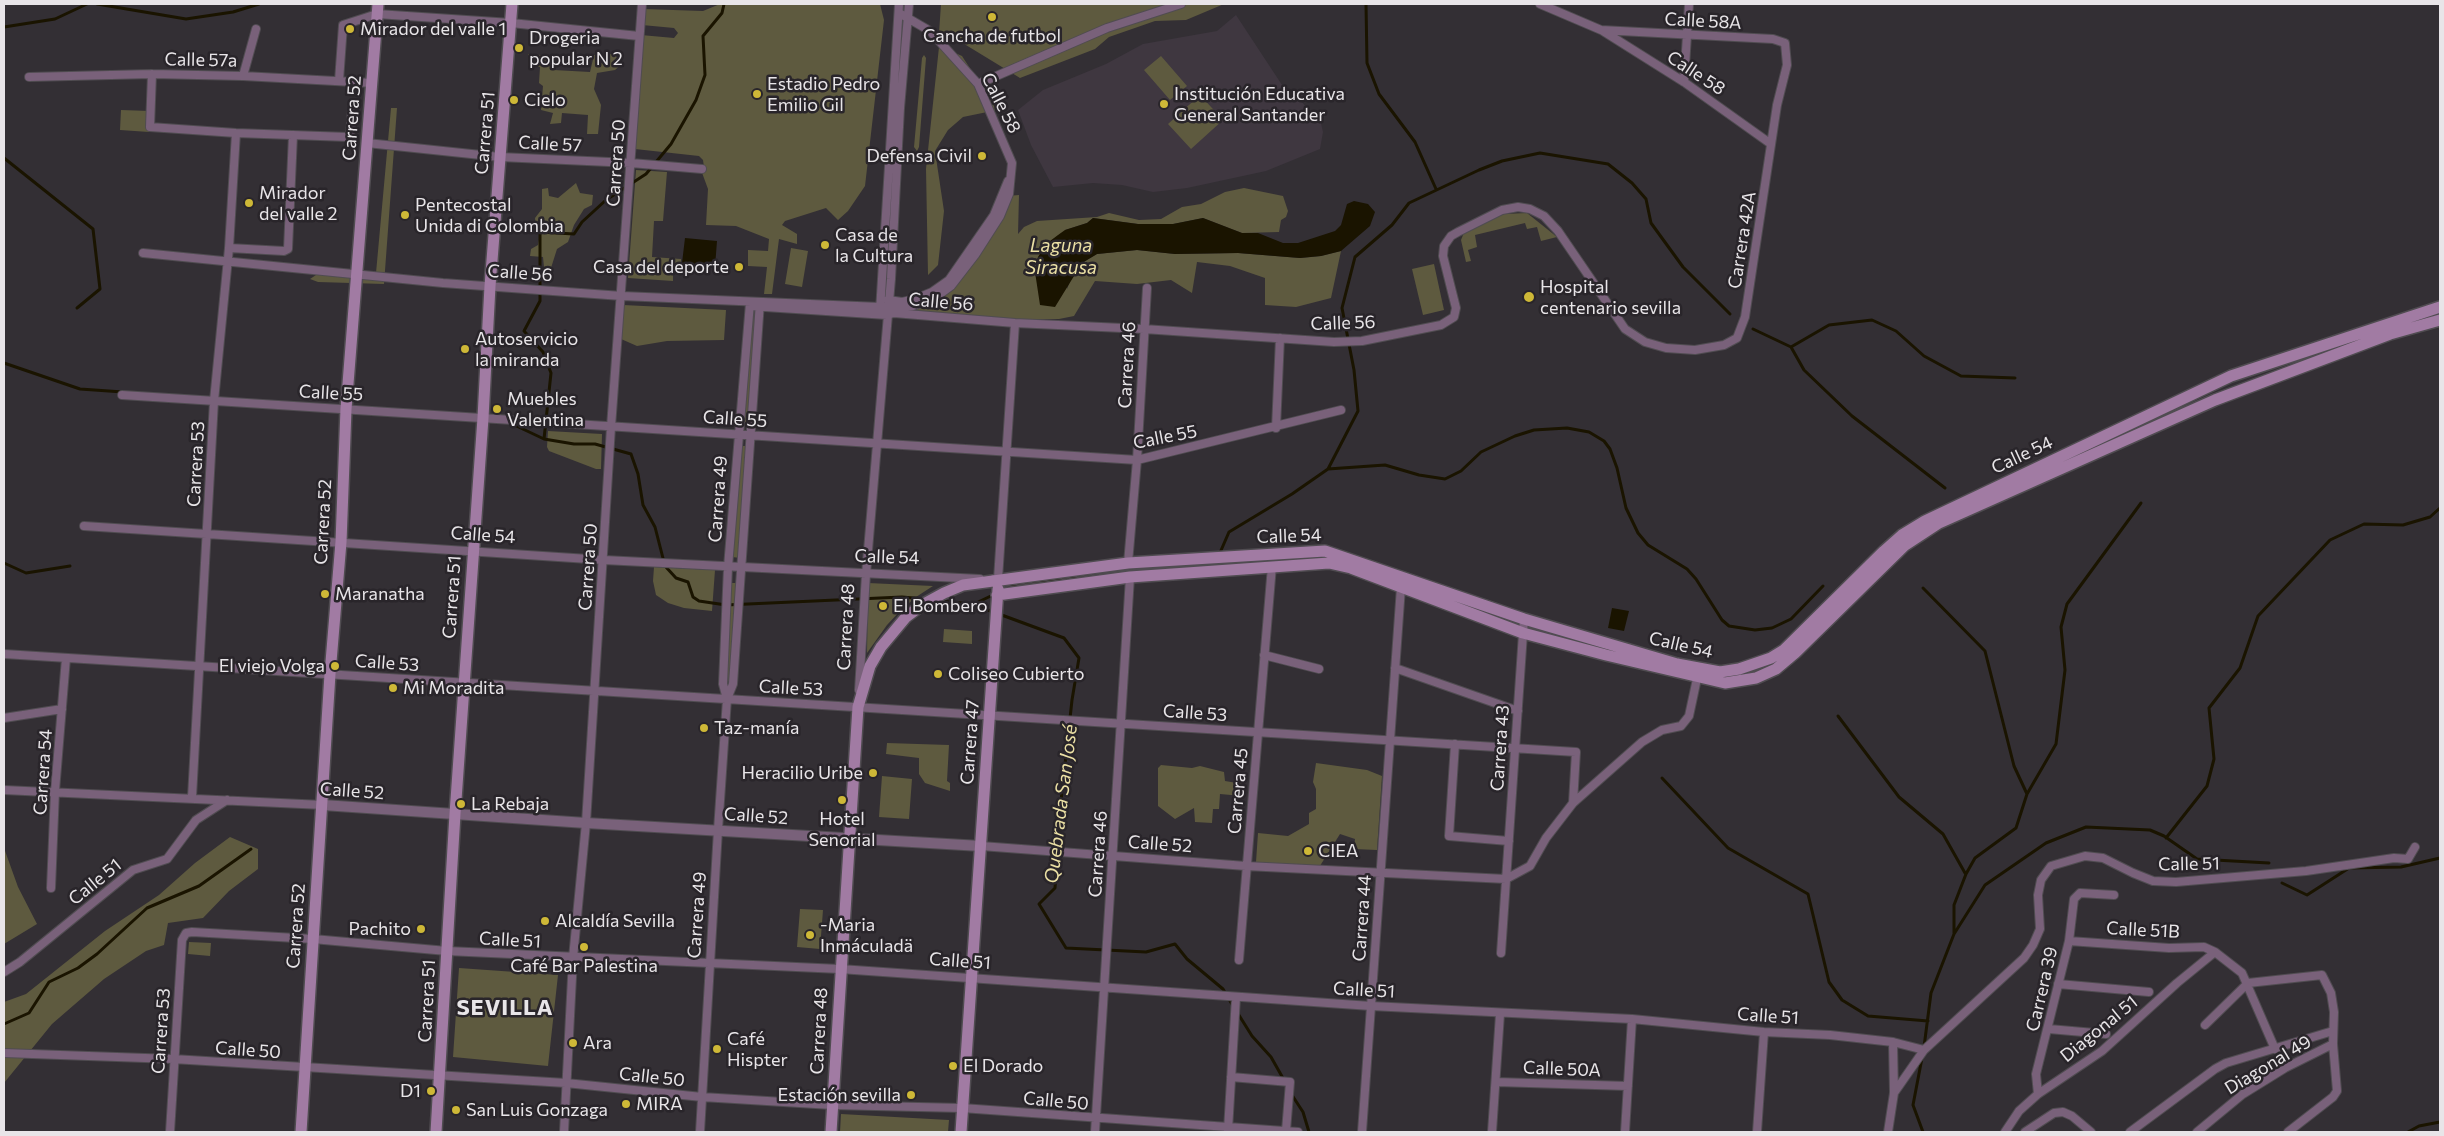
<!DOCTYPE html>
<html>
<head>
<meta charset="utf-8">
<style>
  body { margin:0 }
  #map { position:relative; width:2444px; height:1136px; overflow:hidden; background:#332f34; font-family:Commissioner,sans-serif }
  canvas { display:block }
  .frame { position:absolute; inset:0; border:5px solid #e8e5e8; pointer-events:none }
</style>
</head>
<body>
<div id="map">
<canvas width="2444" height="1136"></canvas>
<div class="frame"></div>
</div>
<script>
const ctx = document.querySelector('canvas').getContext('2d');
ctx.lineJoin = 'round';
function paint(path, color) {
  ctx.fillStyle = color;
  ctx.fill(path, 'evenodd');
}
function poly(rows) {
  const path = new Path2D();
  for (const r of rows) {
    path.moveTo(r[0], r[1]);
    for (let i = 2; i < r.length; i += 2) path.lineTo(r[i], r[i + 1]);
  }
  return path;
}
function stroke(path, color, width, dash) {
  ctx.strokeStyle = color;
  ctx.lineWidth = width;
  ctx.lineCap = dash ? 'butt' : 'round';
  ctx.setLineDash(dash || []);
  ctx.stroke(path);
}
function label(font, color, halo, rows, align = 'center') {
  ctx.font = font + ' Commissioner,sans-serif';
  ctx.lineWidth = 5;
  ctx.setLineDash([]);
  ctx.textBaseline = 'middle';
  ctx.strokeStyle = halo;
  ctx.fillStyle = color;
  for (const [text, x, y, turn = 0] of rows) {
    ctx.save();
    ctx.translate(x, y);
    ctx.rotate((+turn || 0) * Math.PI / 180);
    ctx.textAlign = isNaN(turn) ? turn : align;
    if (halo) ctx.strokeText(text, 0, 0);
    ctx.fillText(text, 0, 0);
    ctx.restore();
  }
}
paint(poly([
  [1236,15,1284,88,1299,98,1309,111,1319,115,1323,132,1320,149,1266,171,1187,188,1153,192,1122,185,1093,183,1053,187,1031,145,1018,110,1043,90,1106,64,1143,44,1217,31]
]), '#3f3740');
paint(poly([
  [720,4,880,4,884,20,865,186,848,211,838,220,826,208,785,221,782,225,797,234,797,244,779,239,772,294,764,294,767,267,748,266,748,250,768,251,769,239,736,226,706,225,708,189,701,170,704,167,703,160,699,156,635,149,641,35,674,38,678,33,674,28,642,25,643,9,703,11],
  [941,4,1224,4,1186,20,1155,21,1109,37,1095,49,1020,78,961,42,939,33],
  [939,47,942,47,962,56,997,110,963,117,948,130,935,151,944,211,938,265,928,275,926,169],
  [528,54,554,56,554,70,590,72,594,55,614,54,622,64,615,70,597,73,594,89,601,105,598,134,587,134,588,115,562,113,561,123,550,124,553,113,541,110,543,86,539,83,540,67,528,66],
  [924,55,926,58,919,147,917,151,914,147,922,58],
  [1161,56,1187,86,1170,100,1144,70],
  [1200,95,1223,120,1191,149,1168,124],
  [391,108,397,108,384,284,318,282,310,279,316,275,328,273,376,273],
  [121,110,150,111,149,132,120,130],
  [636,170,667,172,663,221,654,221,652,257,681,259,681,271,673,271,673,281,628,278],
  [576,183,580,193,593,195,592,205,584,209,574,225,568,242,557,249,551,268,544,267,543,257,530,256,531,249,538,245,541,229,536,228,535,218,542,209,542,189,548,188,549,196,558,198],
  [1244,188,1283,196,1288,211,1286,217,1281,220,1279,232,1242,233,1203,218,1173,224,1138,224,1093,218,1087,223,1065,230,1067,289,1072,276,1082,263,1097,254,1137,250,1175,254,1238,253,1300,258,1321,256,1341,251,1331,298,1296,307,1265,305,1265,278,1230,266,1197,262,1192,293,1171,280,1137,284,1095,281,1074,316,1059,319,1009,320,895,312,935,298,1007,196,1019,195,1018,234,1024,227,1037,221,1097,217,1109,213,1139,220,1161,219,1182,207,1201,204,1225,192],
  [1527,213,1557,237,1541,241,1537,227,1527,229,1525,223,1475,235,1477,247,1468,250,1471,261,1466,262,1461,240,1465,230,1504,214],
  [791,248,808,251,802,287,785,284],
  [1434,264,1444,310,1423,315,1412,269],
  [623,305,726,310,724,340,667,341,637,346,621,339],
  [753,314,758,314,749,425,744,425],
  [548,431,602,434,601,469,596,469,549,451,547,447],
  [739,446,747,446,740,558,732,557],
  [654,567,715,570,712,611,684,608,668,603,656,595,653,581],
  [731,583,737,583,731,681,725,681],
  [868,583,933,586,916,597,901,610,887,625,867,653],
  [944,629,972,631,972,644,943,642],
  [887,743,949,745,947,781,950,783,950,791,925,783,919,774,919,758,886,754],
  [1316,763,1367,770,1382,776,1377,850,1354,849,1355,839,1340,834,1318,869,1256,862,1258,833,1288,836,1309,824,1309,813,1316,809,1316,789,1313,782],
  [1161,765,1192,768,1200,766,1224,772,1225,781,1243,784,1242,796,1220,794,1219,809,1213,809,1212,823,1195,822,1194,808,1175,819,1158,806,1158,768],
  [882,776,912,779,909,819,879,817],
  [230,837,258,849,258,869,229,891,203,918,168,923,164,945,146,951,104,979,52,1024,4,1083,4,1002,26,994,105,931,159,895,195,863],
  [4,848,18,887,37,924,4,944],
  [800,909,823,910,820,949,797,947],
  [189,942,211,943,210,956,188,954],
  [459,968,558,975,548,1066,453,1057],
  [841,1114,949,1120,948,1132,840,1132]
]), '#5e5a3f');
paint(poly([
  [1354,201,1368,204,1375,212,1370,226,1341,251,1321,256,1300,258,1238,253,1175,254,1137,250,1097,254,1082,263,1055,307,1040,305,1035,272,1038,257,1046,244,1058,235,1065,230,1087,223,1093,218,1138,224,1173,224,1203,218,1242,233,1258,233,1283,243,1298,243,1335,231,1341,225,1347,204],
  [685,238,717,241,715,267,682,263],
  [1612,608,1629,611,1624,631,1608,628]
]), '#1a1400');
stroke(poly([
  [97,4,186,19,233,12,259,4],
  [1366,4,1367,63,1379,94,1415,142,1436,189],
  [4,27,55,19,87,4],
  [4,158,93,229,100,289,77,308],
  [1753,329,1791,347,1829,325,1872,320,1896,331,1924,356,1961,376,2015,378],
  [1791,347,1804,370,1852,416,1945,488],
  [4,363,80,389,123,392],
  [508,422,544,439,574,444,595,444,631,454,638,474,643,505,655,527,665,566,676,578,688,582,693,597,699,601,726,605,902,597,925,599],
  [544,439,551,373,543,352,524,331,540,301,540,232,574,234,582,222,606,200,646,174,671,144,696,100,705,75,703,36,722,13,724,4],
  [1328,469,1358,411,1354,370,1342,308,1355,257,1392,225,1409,203,1479,170,1502,161,1540,153,1608,164,1632,183,1646,199,1651,223,1683,267,1730,314],
  [1219,555,1229,532,1292,494,1328,469,1385,465,1419,475,1445,479,1461,471,1481,452,1515,436,1534,430,1567,428,1589,432,1604,441,1610,449,1617,468,1626,508,1638,533,1648,545,1687,569,1696,579,1722,620,1729,626,1755,630,1772,628,1791,619,1823,586],
  [4,563,26,573,70,566],
  [1175,568,1216,564,1217,561],
  [1923,588,1985,651,2014,766,2027,794],
  [1007,589,1019,583,1102,575],
  [938,601,974,604,993,612],
  [974,604,995,594],
  [999,614,1064,638,1079,658,1072,700,1061,801,1055,888,1039,904,1066,948,1146,952,1175,944,1187,959,1223,989,1233,1006],
  [1838,716,1899,797,1943,834,1965,873],
  [1662,778,1728,848,1808,894,1829,982,1842,1000,1868,1016,1928,1021],
  [2166,838,2207,786,2214,759,2209,708,2240,668,2258,616,2330,540,2364,524,2403,525,2430,517,2440,508],
  [2282,883,2307,895,2349,868,2401,867,2440,858],
  [1954,933,1954,905,1966,874,1975,858,2016,828,2027,794,2056,744,2065,670,2061,627,2067,604,2141,503],
  [1237,1012,1252,1036,1271,1057,1284,1080],
  [4,1024,29,1013,49,982,78,968,97,954,147,908,199,886,251,849],
  [1924,1047,1931,993,1954,934,1985,885,2046,843,2086,827,2150,830,2164,836,2197,859,2269,863],
  [1922,1058,1913,1105,1923,1132],
  [1290,1092,1303,1112,1309,1132],
  [2408,1132,2419,1126,2440,1122]
]), '#1a1400', 3);
const minor = poly([
  [1603,31,1684,82,1771,144],
  [152,74,150,127,236,133,348,137,350,136,352,111],
  [243,76,256,29],
  [29,77,152,74,243,76,372,83],
  [339,81,343,25,377,14,511,23,639,36],
  [1684,82,1689,4],
  [978,84,1107,28,1181,4],
  [367,143,500,157,631,163,702,169],
  [229,248,284,251,288,249,293,135],
  [143,253,443,283,622,296,880,307,887,308,894,313],
  [888,300,902,302,915,299,932,292,949,280,994,215,1008,181],
  [888,305,902,307,913,306,936,297,951,286,975,255,1000,216,1009,194,1012,163,978,84,930,31,899,13],
  [750,306,887,315,894,313,1015,323,1144,329,1334,342,1362,341,1441,325,1454,317,1456,308,1443,256,1444,246,1451,236,1458,232,1502,210,1518,207,1530,209,1544,216,1558,231,1625,329,1645,342,1666,348,1695,350,1724,345,1737,338,1745,317,1777,105,1787,65,1785,43,1773,39,1601,30,1540,4],
  [880,311,899,4],
  [122,395,1137,460,1341,410],
  [1276,428,1280,338],
  [84,526,604,560,980,579],
  [1128,563,1137,460,1147,288],
  [994,579,998,579,1015,323],
  [4,654,1576,752,1573,803],
  [1264,655,1319,669],
  [1395,668,1518,711],
  [859,690,866,574,891,279,900,108,909,4],
  [727,699,723,684,728,567,750,303],
  [4,718,62,709],
  [1455,744,1449,836,1509,841],
  [4,790,323,805],
  [192,797,214,401,229,248,236,133],
  [981,846,1246,866,1506,879,1530,866,1546,838,1573,803,1642,742,1662,730,1681,726,1689,716,1698,674],
  [51,888,55,791,66,658],
  [2069,941,2169,948,2204,947,2215,952,2242,973,2275,1049],
  [1501,953,1524,619],
  [1239,960,1272,566],
  [4,972,20,962,133,870,167,859,196,820,227,800],
  [2058,984,2149,992],
  [2205,1025,2248,983,2322,975,2331,993,2334,1012,2333,1044,2337,1091,2333,1097,2288,1132],
  [2049,1029,2106,1034],
  [4,1053,173,1059,566,1083,702,1097,832,1105,962,1108,1298,1132],
  [1231,1077,1290,1082,1286,1131],
  [1496,1082,1628,1086],
  [1894,1093,1924,1050,2024,958,2033,945,2040,929,2038,895,2041,880,2051,866,2085,856,2103,858,2133,873,2153,881,2176,882,2306,871,2394,858,2408,859,2415,847],
  [2038,1094,2036,1074,2069,941,2074,899,2080,893,2114,895],
  [1228,1130,1236,997],
  [170,1132,182,940,186,933,192,932,313,939,447,951,840,969,1371,1006,1632,1019,1764,1032,1830,1035,1893,1042,1924,1050],
  [564,1132,573,958,586,823,611,427,642,4],
  [700,1132,718,830,727,699,733,684,760,302],
  [1095,1132,1130,577],
  [1362,1132,1401,587],
  [1492,1132,1500,1014],
  [1625,1132,1632,1019],
  [1757,1132,1764,1032],
  [1888,1132,1894,1093,1893,1042],
  [2005,1132,2019,1111,2038,1094,2102,1051,2177,983,2215,952],
  [2025,1132,2054,1113,2063,1112,2072,1116,2091,1132],
  [2130,1132,2215,1069,2226,1063,2333,1031],
  [2197,1132,2243,1094,2285,1068,2333,1044]
]);
const tertiary = poly([
  [323,805,586,823,981,846]
]);
const secondary = poly([
  [997,595,1130,577,1329,563,1351,568,1523,633,1606,655,1725,683,1756,678,1776,669,1795,653,1904,546,1939,523,2215,400,2390,334,2440,320],
  [301,1132,330,674,341,542,346,409,378,4],
  [436,1132,455,814,483,418,490,286,512,4],
  [831,1132,858,707,870,666,881,647,906,617,922,605,944,593,963,585,1128,563,1325,551,1524,619,1677,664,1720,672,1739,669,1771,658,1784,650,1884,551,1902,535,1925,521,2231,376,2440,307],
  [961,1132,998,589]
]);
stroke(minor, '#504c51', 10);
stroke(tertiary, '#504c51', 12);
stroke(secondary, '#504c51', 14);
stroke(minor, '#79617a', 8);
stroke(tertiary, '#79617a', 10);
stroke(secondary, '#a17ba3', 11);
for (const [x, y, r, color] of [
  [992,17,5,"#ceb837"],
  [350,29,5,"#ceb837"],
  [519,48,5,"#ceb837"],
  [757,94,5,"#ceb837"],
  [514,100,5,"#ceb837"],
  [1164,104,5,"#ceb837"],
  [982,156,5,"#ceb837"],
  [249,203,5,"#ceb837"],
  [405,215,5,"#ceb837"],
  [825,245,5,"#ceb837"],
  [739,267,5,"#ceb837"],
  [1529,297,6,"#ceb837"],
  [465,349,5,"#ceb837"],
  [497,409,5,"#ceb837"],
  [325,594,5,"#ceb837"],
  [883,606,5,"#ceb837"],
  [335,666,5,"#ceb837"],
  [938,674,5,"#ceb837"],
  [393,688,5,"#ceb837"],
  [704,728,5,"#ceb837"],
  [873,773,5,"#ceb837"],
  [842,800,5,"#ceb837"],
  [461,804,5,"#ceb837"],
  [1308,851,5,"#ceb837"],
  [545,921,5,"#ceb837"],
  [421,929,5,"#ceb837"],
  [810,935,5,"#ceb837"],
  [584,947,5,"#ceb837"],
  [573,1043,5,"#ceb837"],
  [717,1049,5,"#ceb837"],
  [953,1066,5,"#ceb837"],
  [431,1091,5,"#ceb837"],
  [911,1095,5,"#ceb837"],
  [626,1104,5,"#ceb837"],
  [456,1110,5,"#ceb837"]
]) {
  const dot = new Path2D();
  dot.arc(x, y, r, 0, 2 * Math.PI);
  ctx.fillStyle = color;
  ctx.fill(dot);
  stroke(dot, '#29252a', 2);
}
label('18px', '#e8e5e8', '#29252a', [
  ["Calle 58A",1703,21,3],
  ["Calle 57a",201,60,1],
  ["Calle 58",1696,73,33],
  ["Calle 58",1001,103,63],
  ["Carrera 52",352,118,-86],
  ["Carrera 51",485,133,-85],
  ["Calle 57",550,144,3],
  ["Carrera 50",616,163,-86],
  ["Carrera 42A",1742,240,-81],
  ["Calle 56",520,273,4],
  ["Calle 56",941,302,5],
  ["Calle 56",1343,323,-2],
  ["Carrera 46",1127,365,-87],
  ["Calle 55",331,393,3],
  ["Calle 55",735,419,4],
  ["Calle 55",1165,437,-11],
  ["Calle 54",2022,455,-25],
  ["Carrera 53",196,464,-87],
  ["Carrera 49",718,499,-86],
  ["Carrera 52",323,522,-87],
  ["Calle 54",483,535,4],
  ["Calle 54",1289,536,-2],
  ["Calle 54",887,557,2],
  ["Carrera 50",588,567,-86],
  ["Carrera 51",452,597,-86],
  ["Carrera 48",846,627,-87],
  ["Calle 54",1681,645,13],
  ["Calle 53",387,663,4],
  ["Calle 53",791,688,3],
  ["Calle 53",1195,713,4],
  ["Carrera 47",970,742,-86],
  ["Carrera 43",1500,748,-86],
  ["Carrera 54",43,772,-86],
  ["Calle 52",352,791,4],
  ["Carrera 45",1238,791,-85],
  ["Calle 52",756,816,4],
  ["Calle 52",1160,844,4],
  ["Carrera 46",1098,854,-86],
  ["Calle 51",2189,864,-1],
  ["Calle 51",95,882,-39],
  ["Carrera 49",697,915,-86],
  ["Carrera 44",1362,918,-86],
  ["Carrera 52",296,926,-86],
  ["Calle 51B",2143,930,3],
  ["Calle 51",510,940,3],
  ["Calle 51",960,961,4],
  ["Carrera 39",2042,989,-77],
  ["Calle 51",1364,990,3],
  ["Carrera 51",427,1001,-87],
  ["Calle 51",1768,1016,4],
  ["Diagonal 51",2099,1029,-39],
  ["Carrera 53",161,1031,-86],
  ["Carrera 48",819,1031,-87],
  ["Calle 50",248,1050,4],
  ["Diagonal 49",2268,1065,-31],
  ["Calle 50A",1562,1069,2],
  ["Calle 50",652,1077,6],
  ["Calle 50",1056,1101,5]
]);
label('18px', '#e8e5e8', '#29252a', [
  ["Mirador del valle 1",360,29],
  ["Cancha de futbol",992,36,"center"],
  ["Drogeria",529,38],
  ["popular N 2",529,59],
  ["Estadio Pedro",767,84],
  ["Emilio Gil",767,105],
  ["Institución Educativa",1174,94],
  ["General Santander",1174,115],
  ["Cielo",524,100],
  ["Defensa Civil",972,156,"right"],
  ["Mirador",259,193],
  ["del valle 2",259,214],
  ["Pentecostal",415,205],
  ["Unida di Colombia",415,226],
  ["Casa de",835,235],
  ["la Cultura",835,256],
  ["Casa del deporte",729,267,"right"],
  ["Hospital",1540,287],
  ["centenario sevilla",1540,308],
  ["Autoservicio",475,339],
  ["la miranda",475,360],
  ["Muebles",507,399],
  ["Valentina",507,420],
  ["Maranatha",335,594],
  ["El Bombero",893,606],
  ["El viejo Volga",325,666,"right"],
  ["Coliseo Cubierto",948,674],
  ["Mi Moradita",403,688],
  ["Taz-manía",714,728],
  ["Heracilio Uribe",863,773,"right"],
  ["La Rebaja",471,804],
  ["Hotel",842,819,"center"],
  ["Senorial",842,840,"center"],
  ["CIEA",1318,851],
  ["Alcaldía Sevilla",555,921],
  ["-Maria",820,925],
  ["Inmáculadä",820,946],
  ["Pachito",411,929,"right"],
  ["Café Bar Palestina",584,966,"center"],
  ["Café",727,1039],
  ["Hispter",727,1060],
  ["Ara",583,1043],
  ["El Dorado",963,1066],
  ["D1",421,1091,"right"],
  ["Estación sevilla",901,1095,"right"],
  ["MIRA",636,1104],
  ["San Luis Gonzaga",466,1110]
], 'left');
label('italic 19px', '#eadfa4', '#29252a', [
  ["Laguna",1061,246],
  ["Siracusa",1061,268],
  ["Quebrada San José",1061,804,-83]
]);
ctx.letterSpacing = '1px';
label('bold 22px', '#e8e5e8', '#29252a', [
  ["SEVILLA",505,1008]
]);
ctx.letterSpacing = '0px';
</script>
</body>
</html>
